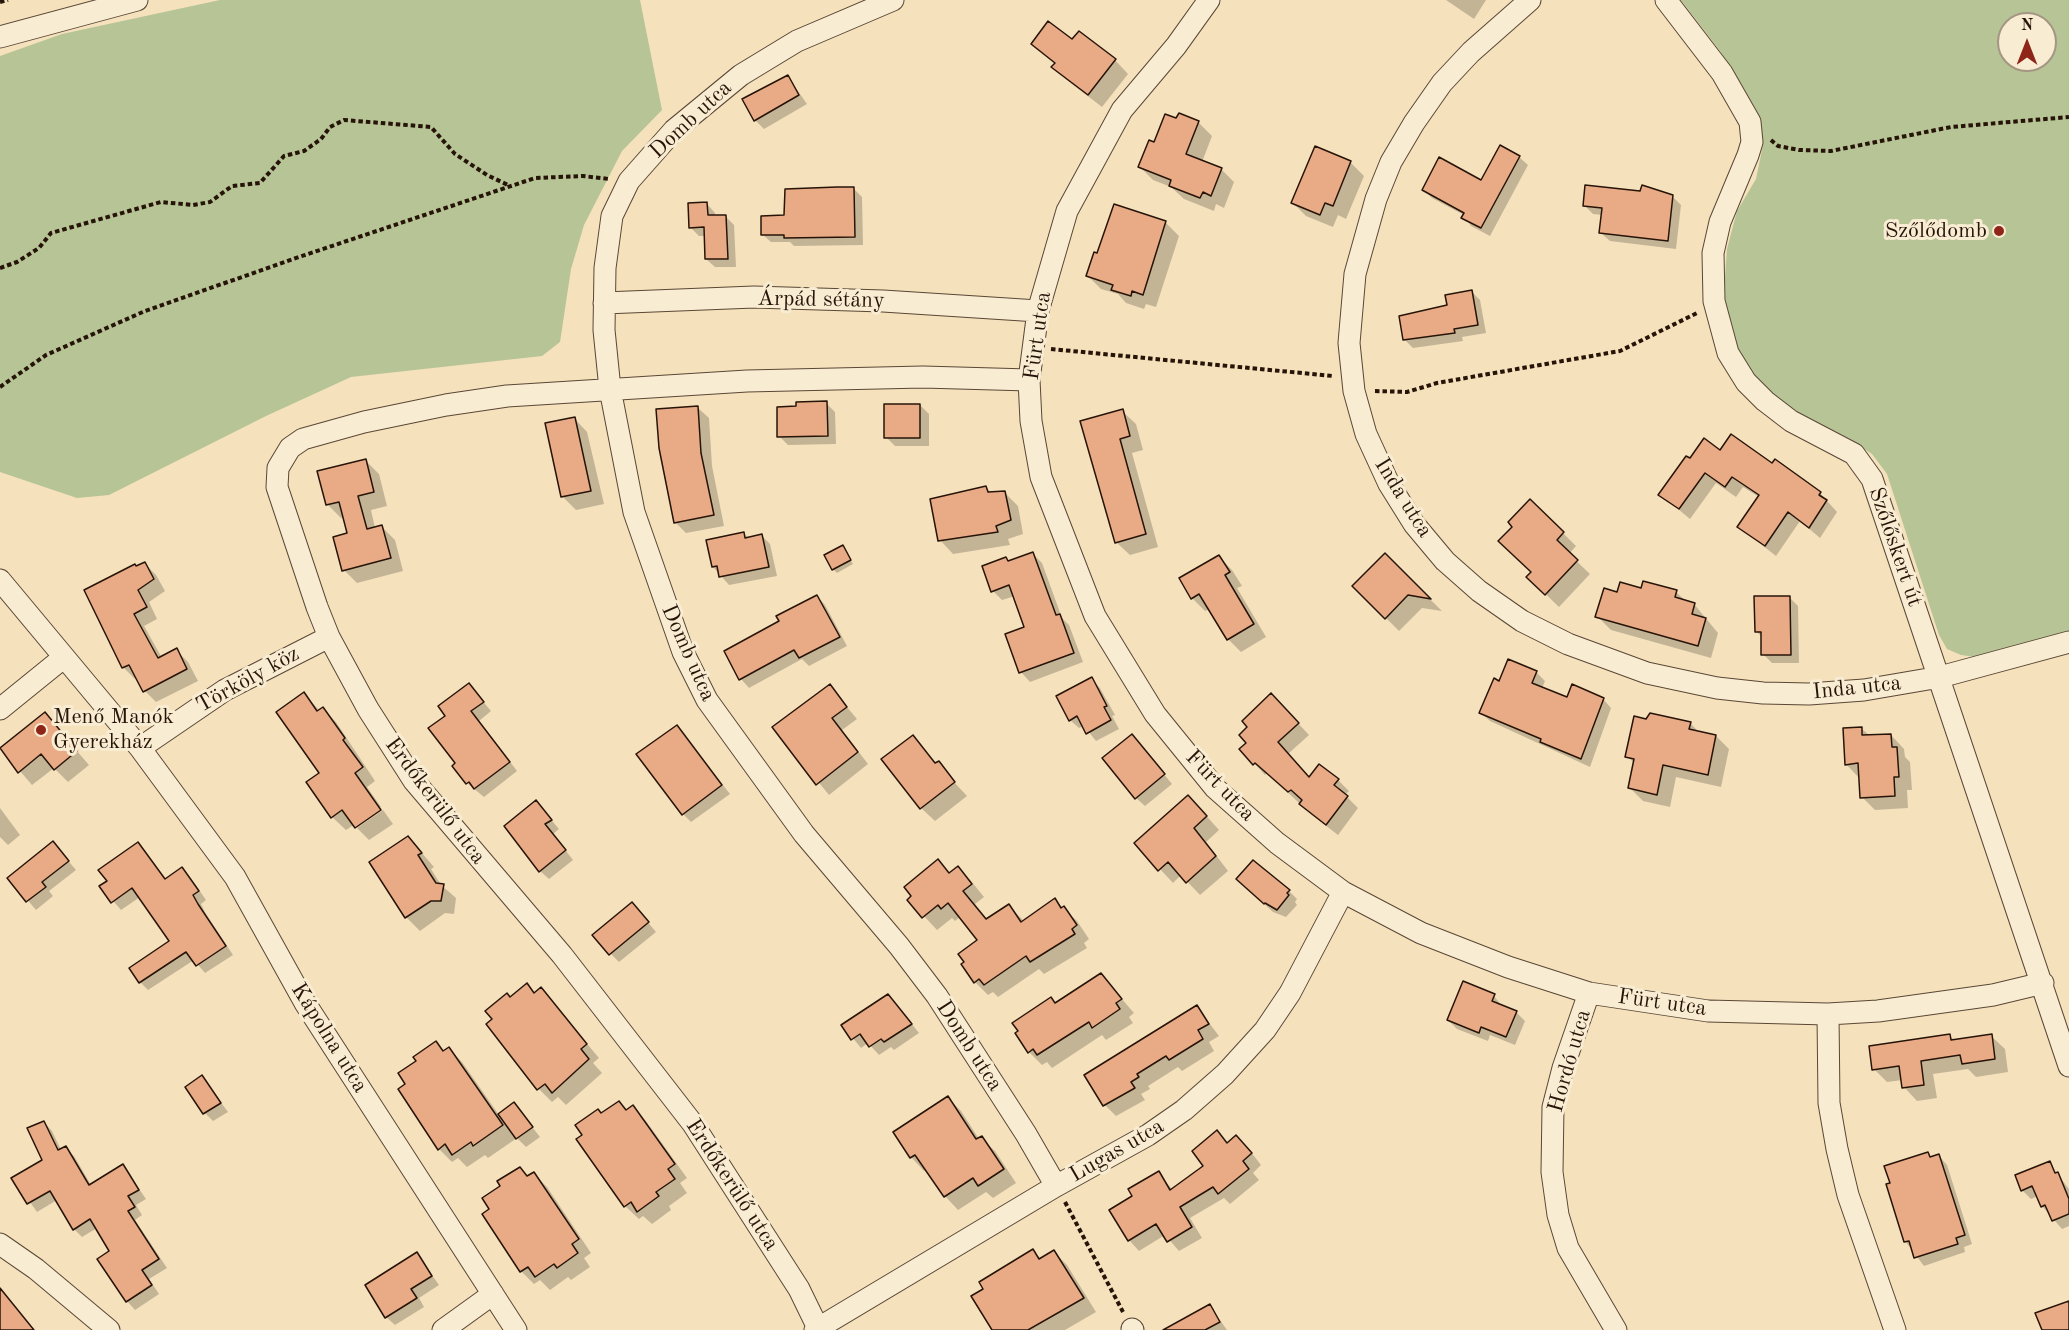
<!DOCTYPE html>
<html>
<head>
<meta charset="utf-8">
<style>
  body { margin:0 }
  #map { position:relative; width:2069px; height:1330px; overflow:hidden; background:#f5e1bc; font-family:"Old Standard TT",serif }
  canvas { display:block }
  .north { position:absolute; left:1997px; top:12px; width:60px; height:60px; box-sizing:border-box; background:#f8ecd3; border:2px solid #a49682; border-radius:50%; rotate:0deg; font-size:16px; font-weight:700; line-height:24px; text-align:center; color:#271408 }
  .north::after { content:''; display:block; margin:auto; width:21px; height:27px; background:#8f2418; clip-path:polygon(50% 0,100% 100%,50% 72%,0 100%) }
</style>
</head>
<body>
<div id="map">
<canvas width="2069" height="1330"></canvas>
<div class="north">N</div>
</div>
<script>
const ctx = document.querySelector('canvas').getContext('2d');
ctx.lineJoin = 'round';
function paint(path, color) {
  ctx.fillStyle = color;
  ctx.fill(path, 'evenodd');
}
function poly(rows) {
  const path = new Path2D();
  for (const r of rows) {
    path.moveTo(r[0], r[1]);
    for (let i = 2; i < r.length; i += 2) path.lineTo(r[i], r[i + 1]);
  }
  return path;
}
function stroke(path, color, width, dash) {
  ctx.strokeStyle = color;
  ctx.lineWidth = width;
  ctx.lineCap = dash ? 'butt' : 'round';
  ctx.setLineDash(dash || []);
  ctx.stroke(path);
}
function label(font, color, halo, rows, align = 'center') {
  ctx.font = font + ' "Old Standard TT",serif';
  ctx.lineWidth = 6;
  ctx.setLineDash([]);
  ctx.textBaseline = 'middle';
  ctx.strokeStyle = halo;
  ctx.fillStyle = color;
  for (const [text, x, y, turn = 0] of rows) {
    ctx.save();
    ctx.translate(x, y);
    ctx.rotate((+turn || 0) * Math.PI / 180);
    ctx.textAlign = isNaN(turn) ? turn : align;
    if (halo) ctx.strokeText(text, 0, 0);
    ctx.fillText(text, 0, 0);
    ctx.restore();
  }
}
paint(poly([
  [220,0,640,0,662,110,622,151,584,225,571,269,560,342,542,356,351,377,266,416,109,495,77,498,0,472,0,56,62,34],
  [1681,0,2069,0,2069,631,1976,657,1961,655,1947,649,1939,635,1887,474,1872,454,1846,437,1798,415,1762,385,1740,354,1728,324,1724,290,1727,249,1737,211,1756,179,1763,145,1758,113,1720,51],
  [2009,24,2045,24,2045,60,2009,60]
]), '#b6c496');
paint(poly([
  [1446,0,1486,0,1474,19],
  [1073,41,1115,60,1128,74,1102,107,1067,80,1053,67,1055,64,1033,44],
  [788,77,807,104,764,129,755,120],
  [1177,120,1198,122,1212,136,1202,162,1221,169,1234,182,1224,208,1216,204,1214,211,1184,199,1171,187,1153,180,1140,167,1155,144],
  [1519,157,1528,165,1490,236,1471,226,1464,215,1432,198,1423,189,1482,182],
  [1350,162,1364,176,1346,219,1338,215,1333,227,1306,216,1293,203],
  [853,188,862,197,863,245,794,246,790,242,771,242,762,234,786,217],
  [1672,196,1681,205,1676,249,1610,241,1601,233,1603,215,1593,214,1584,205],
  [707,204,715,213,715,217,726,217,734,225,736,267,715,267,706,259,705,236,699,236,690,227],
  [1115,206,1166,223,1179,236,1156,307,1146,304,1144,309,1126,303,1118,294,1101,289,1087,275,1098,255],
  [1471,291,1480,300,1486,333,1462,337,1463,341,1413,348,1404,339],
  [826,403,835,412,836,444,788,445,779,436],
  [920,405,929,414,929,446,895,446,886,437],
  [697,407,709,418,712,466,724,526,686,533,675,522],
  [1122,411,1136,424,1143,450,1132,453,1158,547,1130,555,1116,542,1082,422],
  [574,418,587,432,604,504,576,510,563,497],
  [1721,452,1772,465,1797,476,1820,493,1837,512,1820,538,1800,521,1776,556,1739,527,1759,497,1743,487,1736,497,1716,483,1690,519,1660,494,1690,460],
  [365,460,379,474,387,506,371,510,375,528,381,526,395,540,403,571,357,583,344,570,349,534,344,517,341,518,327,504],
  [986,487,991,493,1004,492,1018,506,1023,534,1008,539,1010,545,953,554,940,540],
  [1514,527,1563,533,1576,546,1569,554,1590,574,1559,607,1528,577,1533,572],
  [744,534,749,538,762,536,770,544,777,576,729,585,713,567],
  [842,547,853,564,837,573,833,569],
  [1033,554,1042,563,1062,618,1069,625,1083,662,1030,682,1021,672,1026,628,1015,596,1002,600,993,591,1009,562],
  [1385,555,1442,611,1422,608,1399,631,1354,586],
  [1219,557,1232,570,1242,586,1237,588,1266,637,1241,652,1228,639,1210,609,1205,611,1192,598],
  [145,564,156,575,165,591,149,602,157,619,144,626,162,658,176,650,188,662,198,681,156,702,145,691,137,677,135,679,123,667,137,567],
  [1642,589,1676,592,1687,602,1694,604,1718,633,1711,658,1611,630,1597,616,1618,594],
  [817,596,825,605,847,646,809,666,802,659,749,688,741,679,726,651,781,622],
  [1789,597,1798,606,1799,663,1772,663,1763,654,1763,638,1756,631],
  [1536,672,1545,681,1542,688,1567,699,1603,699,1611,708,1590,767,1490,721,1481,713,1500,683],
  [1091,679,1100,688,1115,715,1112,716,1119,729,1096,741,1084,726,1079,728,1070,720],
  [469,685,491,711,479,721,517,771,484,797,467,783,457,763,447,716],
  [829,686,857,719,842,730,868,764,829,795,774,727],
  [304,694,320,711,323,709,336,722,375,781,367,787,381,807,346,830,332,817],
  [1282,706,1309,735,1288,754,1310,779,1338,780,1349,791,1345,795,1358,808,1338,835,1312,815,1267,773,1265,775,1241,749],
  [45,714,89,765,68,782,54,768,32,785,1,749],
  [1647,721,1690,723,1700,733,1716,736,1729,749,1721,787,1676,777,1670,807,1643,801,1630,788,1635,764,1627,756],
  [677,727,730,794,691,822,683,814],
  [1861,728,1870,736,1891,735,1904,749,1905,757,1910,762,1912,790,1907,790,1908,808,1875,810,1862,797,1860,779,1846,764],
  [912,737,967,796,935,821,921,808],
  [1140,745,1172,784,1145,806,1136,798],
  [536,802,559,829,553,834,573,860,549,879,540,871],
  [0,808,20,835,8,845,0,837],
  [383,810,393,824,369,840,357,828],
  [1201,810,1219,830,1206,842,1228,871,1200,895,1181,875,1173,883,1160,869],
  [408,837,434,867,431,869,441,885,456,898,454,914,445,913,420,931,406,917,371,863],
  [53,843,76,870,49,891,53,896,36,910,9,878],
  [138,844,166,880,182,869,190,877,206,900,201,904,206,914,233,955,205,973,194,960,148,990,140,982,171,941,140,897,121,910,101,887,109,882],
  [938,861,950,874,957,868,971,881,984,897,975,904,988,920,1009,906,1024,921,1055,900,1077,921,1089,939,1084,943,1087,948,1044,974,1039,969,998,997,993,992,988,995,975,982,979,940,960,917,955,921,952,918,937,930,909,900],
  [1247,888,1289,891,1297,899,1295,902,1297,905,1286,917,1273,912],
  [640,913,656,932,619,962,611,954],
  [1101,975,1134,1013,1129,1017,1133,1023,1106,1040,1102,1035,1052,1068,1047,1062,1042,1065,1029,1052,1051,999,1056,1004],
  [527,985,535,994,541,989,599,1058,593,1063,602,1073,566,1105,558,1097,552,1102,539,1089,510,999],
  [1494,996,1502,1006,1516,1012,1525,1021,1515,1045,1490,1035,1488,1041,1457,1029,1448,1020],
  [1197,1007,1219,1036,1209,1042,1214,1051,1182,1071,1178,1067,1148,1086,1150,1089,1141,1094,1145,1100,1116,1116,1105,1105],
  [899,1008,919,1033,894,1050,891,1047,879,1055,868,1043,861,1048,843,1026],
  [1950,1036,1955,1041,1991,1036,2005,1049,2008,1072,1976,1077,1968,1069,1933,1074,1937,1098,1917,1101,1904,1087,1903,1080,1887,1082,1874,1069],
  [436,1043,444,1052,449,1049,462,1062,499,1115,514,1104,540,1137,526,1147,517,1138,488,1158,485,1155,467,1167,458,1158,452,1162,439,1149,407,1085,418,1062],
  [202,1077,228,1112,213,1121,205,1113],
  [948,1098,961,1111,979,1139,981,1138,995,1151,1016,1183,993,1198,986,1192,958,1210,945,1196,927,1169,924,1171,911,1157],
  [619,1103,627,1111,633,1107,646,1121,687,1178,680,1183,687,1193,669,1206,671,1210,652,1224,643,1216,639,1219,625,1206],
  [44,1122,52,1131,61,1150,65,1148,74,1156,91,1185,123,1166,146,1199,136,1205,142,1215,135,1220,167,1268,149,1279,159,1294,135,1310,127,1301,111,1252,97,1228,82,1237,74,1229,57,1200,37,1212,13,1178,44,1161],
  [1217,1132,1228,1144,1247,1147,1261,1165,1253,1173,1259,1180,1230,1204,1224,1198,1190,1218,1202,1238,1179,1251,1165,1235,1139,1251,1129,1240,1134,1197,1158,1173,1173,1190,1205,1166],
  [1928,1153,1932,1158,1939,1156,1947,1165,1972,1244,1964,1247,1965,1252,1924,1266,1905,1241],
  [2049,1163,2069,1189,2069,1226,2062,1229,2042,1206,2038,1196,2031,1199,2022,1190],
  [520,1169,528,1177,534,1174,547,1187,591,1253,584,1258,590,1267,571,1280,568,1277,550,1290,540,1280,534,1284,521,1271,491,1209,502,1186],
  [1033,1251,1041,1259,1054,1252,1067,1265,1096,1312,1065,1330,994,1330,985,1289],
  [417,1254,439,1285,419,1298,424,1307,395,1325,386,1317],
  [1210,1306,1227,1330,1180,1330]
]), '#0003');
const building = poly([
  [1048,21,1072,39,1079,31,1116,59,1088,95,1051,67,1055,63,1031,44,1048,21],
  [788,75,799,95,754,121,742,99,788,75],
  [1179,113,1199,121,1186,154,1222,168,1211,196,1203,192,1200,198,1169,186,1171,180,1138,167,1149,140,1154,142,1165,114,1176,118,1179,113],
  [1500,145,1520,156,1481,228,1461,218,1464,213,1422,190,1439,157,1481,180,1500,145],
  [1315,146,1351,161,1333,206,1325,203,1320,215,1291,203,1315,146],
  [1585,185,1640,191,1642,185,1673,195,1668,241,1599,233,1602,208,1583,206,1585,185],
  [837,187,854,187,855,237,784,238,784,235,761,235,761,216,784,215,785,189,837,187],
  [707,202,708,215,726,215,728,259,705,259,704,227,689,228,688,203,707,202],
  [1114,204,1166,221,1143,295,1132,291,1131,296,1111,290,1113,285,1086,276,1094,252,1097,253,1114,204],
  [1472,290,1478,325,1454,329,1455,333,1403,340,1399,316,1447,305,1445,295,1472,290],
  [827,401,828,436,777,437,777,407,796,406,796,402,827,401],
  [884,404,920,404,920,438,884,438,884,404],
  [698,406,701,453,714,515,674,523,659,448,656,409,698,406],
  [1123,409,1130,436,1120,439,1146,534,1115,543,1080,421,1123,409],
  [575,417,591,491,561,497,545,423,575,417],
  [1731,434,1772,463,1775,459,1821,492,1819,495,1827,500,1809,528,1788,512,1765,546,1737,527,1759,495,1732,477,1725,487,1705,473,1679,509,1658,495,1686,456,1690,458,1704,438,1720,450,1731,434],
  [366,459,374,492,358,496,367,529,382,525,391,558,342,571,333,537,347,533,339,502,326,505,317,471,366,459],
  [986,486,988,492,1005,491,1011,520,996,526,998,532,938,541,930,499,986,486],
  [1530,499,1564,532,1557,540,1578,560,1545,595,1526,577,1531,572,1498,541,1512,527,1508,522,1530,499],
  [744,532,745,538,762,534,769,567,719,577,717,566,712,567,706,540,744,532],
  [843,545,851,560,832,570,824,555,843,545],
  [1033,552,1056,615,1060,614,1074,653,1019,673,1005,634,1024,627,1009,585,991,592,982,566,1006,557,1008,561,1033,552],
  [1385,553,1431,599,1408,595,1385,619,1352,586,1385,553],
  [1219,555,1230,572,1225,575,1254,624,1227,640,1199,594,1191,599,1179,578,1219,555],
  [145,562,154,579,138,590,147,607,134,614,158,658,177,648,187,669,143,692,129,665,122,668,84,590,135,564,136,566,145,562],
  [1643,581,1677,590,1675,597,1695,603,1692,614,1706,618,1698,646,1595,617,1604,588,1617,592,1620,582,1641,588,1643,581],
  [817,595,840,637,799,658,794,650,739,680,724,651,779,621,776,616,817,595],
  [1754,596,1790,596,1791,655,1761,655,1761,632,1755,632,1754,596],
  [1508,659,1537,671,1532,683,1567,697,1572,684,1604,698,1581,759,1540,742,1541,739,1479,713,1494,678,1499,681,1508,659],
  [1092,677,1107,706,1104,707,1111,720,1086,734,1077,716,1069,721,1056,696,1092,677],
  [469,683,484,702,471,711,510,762,474,789,469,782,466,784,452,766,455,763,428,728,445,716,438,706,469,683],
  [830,684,847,707,832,718,858,752,816,785,772,727,830,684],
  [304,692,317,711,323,707,345,738,343,740,363,767,355,773,381,810,355,828,342,810,331,818,306,782,319,773,276,712,304,692],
  [1271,693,1299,723,1278,742,1309,777,1319,764,1339,779,1334,785,1348,796,1326,825,1299,804,1302,800,1291,790,1288,792,1255,763,1253,765,1239,749,1246,743,1239,735,1247,727,1242,721,1271,693],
  [45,712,77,751,54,770,41,754,18,773,0,748,45,712],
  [1650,713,1691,722,1689,729,1716,735,1708,775,1663,765,1657,795,1628,788,1634,759,1625,757,1634,716,1646,719,1650,713],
  [677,725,722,785,682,815,636,754,677,725],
  [1862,727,1862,735,1891,734,1892,747,1897,747,1899,777,1894,777,1895,796,1860,798,1858,763,1845,765,1843,728,1862,727],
  [1132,734,1165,774,1135,799,1102,758,1132,734],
  [913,735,935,763,939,761,955,782,920,809,881,759,913,735],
  [1188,795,1207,816,1194,828,1216,856,1186,883,1168,862,1158,871,1134,843,1188,795],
  [536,800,552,820,545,824,566,850,539,872,504,826,536,800],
  [408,836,422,853,418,855,436,883,444,884,441,901,431,901,405,918,369,862,408,836],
  [53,841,69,861,42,882,46,887,26,902,7,878,53,841],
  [138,842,165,879,182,867,199,891,193,895,198,904,226,946,196,966,186,952,139,983,129,968,169,941,132,888,111,903,99,886,107,881,98,870,138,842],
  [938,859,949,873,958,866,972,884,963,891,986,919,1009,904,1021,922,1055,898,1061,908,1064,906,1077,925,1072,929,1075,934,1030,962,1026,956,984,985,979,979,974,983,961,964,964,962,958,954,977,940,948,903,941,909,938,905,922,918,907,900,911,896,904,887,938,859],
  [1253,860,1290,890,1287,893,1289,895,1277,910,1265,903,1264,904,1236,879,1253,860],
  [632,902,649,922,609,955,592,935,632,902],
  [1101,973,1122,999,1116,1003,1120,1009,1092,1028,1089,1022,1037,1055,1033,1049,1028,1053,1015,1033,1018,1031,1012,1023,1051,997,1055,1003,1101,973],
  [1463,981,1495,994,1492,1001,1517,1011,1506,1037,1481,1027,1479,1033,1447,1020,1463,981],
  [527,983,534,993,541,987,587,1044,581,1049,589,1059,552,1093,545,1084,537,1090,486,1024,492,1019,485,1011,507,993,510,997,527,983],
  [888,994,912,1024,884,1042,881,1039,869,1047,860,1034,851,1040,841,1025,888,994],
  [1197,1005,1209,1024,1198,1030,1203,1039,1169,1060,1166,1056,1137,1074,1139,1077,1131,1082,1135,1088,1103,1106,1084,1075,1197,1005],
  [1950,1034,1951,1040,1992,1034,1995,1059,1962,1064,1960,1055,1921,1061,1924,1085,1902,1088,1899,1066,1872,1070,1869,1046,1950,1034],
  [436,1041,443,1051,449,1047,503,1125,473,1146,471,1142,452,1155,445,1144,438,1150,398,1089,405,1084,398,1073,416,1061,413,1057,436,1041],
  [202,1075,221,1103,203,1114,185,1087,202,1075],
  [948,1096,976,1139,982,1136,1004,1169,978,1186,973,1178,944,1197,915,1155,910,1158,893,1132,948,1096],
  [619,1101,626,1110,633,1105,675,1164,668,1169,675,1179,656,1192,659,1196,637,1212,631,1202,624,1207,576,1139,582,1135,575,1125,598,1109,601,1113,619,1101],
  [514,1102,533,1127,516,1139,498,1114,514,1102],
  [44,1121,58,1150,66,1146,89,1185,123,1164,139,1190,128,1196,135,1207,128,1211,159,1259,142,1270,152,1285,126,1302,97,1259,109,1251,90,1219,73,1230,50,1191,27,1204,11,1178,42,1160,27,1128,44,1121],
  [1217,1130,1227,1143,1236,1135,1252,1153,1243,1161,1249,1169,1218,1194,1213,1187,1180,1207,1192,1227,1167,1242,1156,1224,1128,1241,1109,1210,1132,1196,1128,1189,1159,1171,1170,1190,1203,1166,1192,1151,1217,1130],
  [1928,1152,1930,1157,1939,1154,1965,1235,1956,1238,1958,1244,1914,1258,1909,1241,1904,1242,1886,1184,1890,1183,1884,1166,1928,1152],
  [2050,1161,2055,1173,2058,1172,2069,1199,2069,1214,2052,1221,2045,1205,2041,1207,2032,1186,2021,1191,2015,1175,2050,1161],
  [520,1167,527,1176,534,1172,579,1239,572,1244,578,1253,557,1268,554,1264,535,1277,528,1267,520,1272,482,1214,489,1209,482,1198,500,1186,497,1181,520,1167],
  [1033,1249,1039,1259,1054,1250,1084,1298,1028,1330,992,1330,971,1296,983,1289,979,1282,1033,1249],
  [417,1252,432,1276,411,1289,417,1298,385,1318,365,1285,417,1252],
  [0,1288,34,1330,0,1330,0,1288],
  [2069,1301,2069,1330,2042,1330,2035,1313,2069,1301],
  [1210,1304,1220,1322,1205,1330,1163,1330,1210,1304]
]);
paint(building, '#e9ab86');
stroke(building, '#271408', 1.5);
const minor = poly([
  [893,0,797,41,741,75,674,130,629,181,612,216,605,268,604,330,610,389,634,512,683,652,707,700,804,834,899,946,937,996,1026,1134,1056,1186],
  [1209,0,1176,46,1122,110,1067,211,1038,311,1029,380,1031,421,1041,477,1095,616,1155,714,1215,788,1277,843,1343,892,1421,933,1508,967,1589,993,1708,1011,1828,1014,1878,1011,1993,995,2043,983],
  [1530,0,1471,52,1442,83,1414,123,1391,162,1376,199,1355,274,1349,343,1354,391,1366,434,1389,484,1414,524,1445,561,1479,591,1522,621,1568,644,1647,673,1717,688,1763,693,1809,694,1864,690,1940,677,2069,642],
  [1666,0,1722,73,1750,122,1752,142,1748,155,1720,222,1713,253,1714,301,1728,353,1746,382,1765,401,1791,421,1854,454,1872,479,2069,1066],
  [0,37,137,0],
  [604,303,754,297,883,301,1038,311],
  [0,580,140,748,235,877,305,1003,516,1330],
  [0,709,63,658],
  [140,748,225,690,329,637],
  [1589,993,1563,1068,1553,1107,1552,1172,1558,1215,1568,1248,1616,1330],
  [1828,1014,1829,1103,1837,1149,1848,1195,1895,1330],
  [0,1244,36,1269,109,1330],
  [818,1328,799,1289,693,1124,562,955,414,781,368,709,329,637,317,607,277,487,278,468,290,448,303,439,364,422,446,405,507,396,747,381,923,377,1029,380],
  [1132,1329,1133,1330],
  [443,1330,493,1294],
  [815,1330,1056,1186,1148,1135,1184,1110,1225,1074,1265,1030,1290,993,1343,892]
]);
stroke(minor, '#5a4735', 23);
stroke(poly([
  [0,2,8,0],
  [1771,140,1778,146,1799,150,1831,151,1951,127,2069,117],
  [0,268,17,262,39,248,51,233,161,202,193,205,210,202,232,186,260,183,284,156,304,151,321,139,330,127,344,120,431,127,455,154,487,175,510,186],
  [1051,349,1333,376],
  [0,387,46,355,145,311,299,257,535,178,583,176,609,179],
  [1375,391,1407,392,1437,383,1620,351,1697,313],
  [1065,1202,1123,1312]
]), '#271408', 4, [4.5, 3]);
stroke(minor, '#f8ecd3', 21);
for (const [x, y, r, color] of [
  [1999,231,6,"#8f2418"],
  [41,730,6,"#8f2418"]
]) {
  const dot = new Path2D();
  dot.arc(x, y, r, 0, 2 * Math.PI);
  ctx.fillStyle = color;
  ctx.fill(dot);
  stroke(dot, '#f8ecd3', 2);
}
label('22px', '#271408', '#f8ecd3', [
  ["Domb utca",691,120,-43],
  ["Árpád sétány",821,300,1],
  ["Fürt utca",1038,336,-82],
  ["Inda utca",1403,498,58],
  ["Szőlőskert út",1895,547,71],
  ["Domb utca",688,653,66],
  ["Törköly köz",248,680,-29],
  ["Inda utca",1857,688,-6],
  ["Fürt utca",1220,786,46],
  ["Erdőkerülő utca",435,801,53],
  ["Fürt utca",1662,1003,8],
  ["Kápolna utca",329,1038,58],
  ["Domb utca",969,1046,57],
  ["Hordó utca",1570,1061,-74],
  ["Lugas utca",1117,1151,-30],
  ["Erdőkerülő utca",732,1185,57]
]);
label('22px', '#271408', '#f8ecd3', [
  ["Szőlődomb",1987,231],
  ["Menő Manók",53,717,"left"],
  ["Gyerekház",53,742,"left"]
], 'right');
</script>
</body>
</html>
